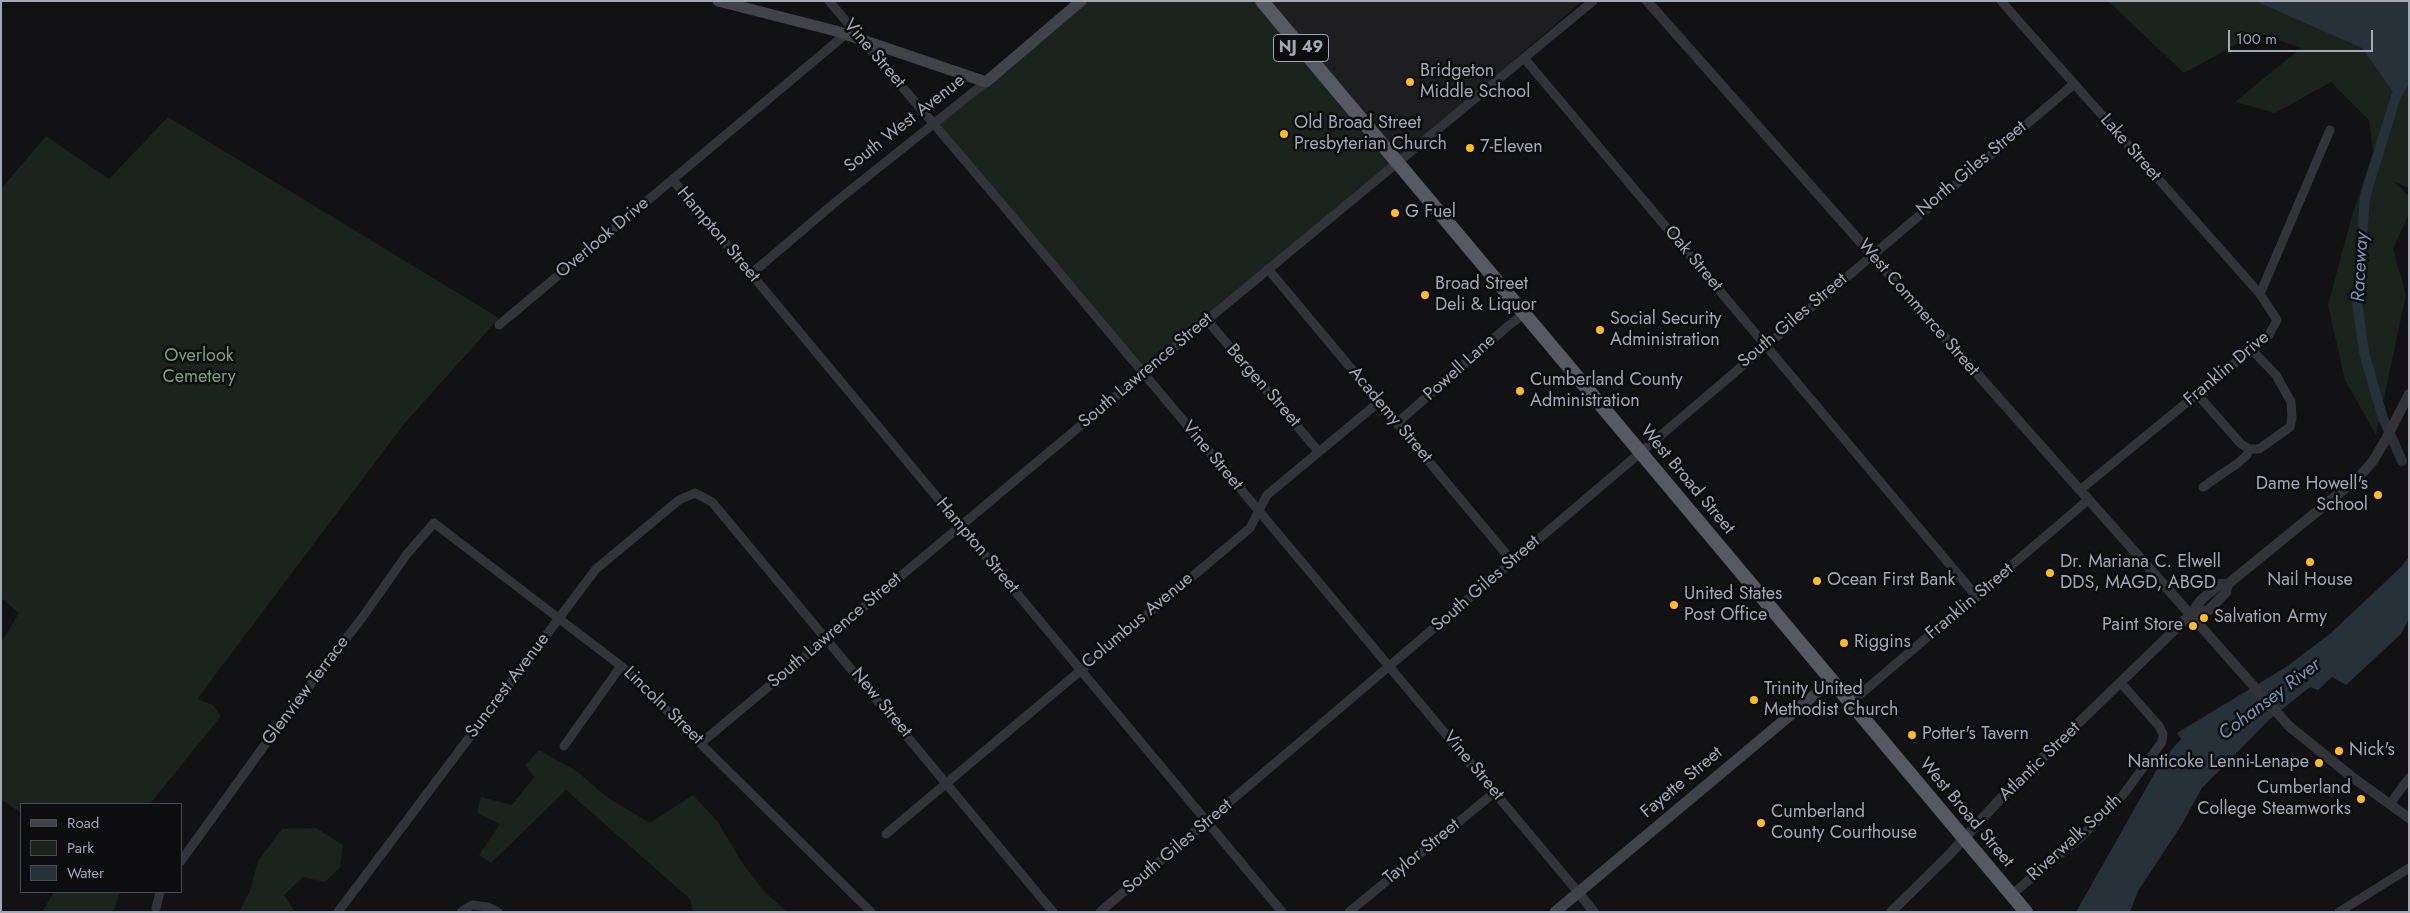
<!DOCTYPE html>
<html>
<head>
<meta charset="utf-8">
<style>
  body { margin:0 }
  #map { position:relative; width:2410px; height:913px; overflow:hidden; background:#121214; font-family:Jost,sans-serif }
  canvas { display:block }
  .frame { position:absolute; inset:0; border:2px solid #a2a8b6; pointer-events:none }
  .legend { position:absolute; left:20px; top:803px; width:162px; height:90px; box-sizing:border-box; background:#0d0d0f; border:1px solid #494b52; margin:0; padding:6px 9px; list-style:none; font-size:15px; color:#a2a8b6 }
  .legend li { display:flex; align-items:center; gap:10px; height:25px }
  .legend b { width:25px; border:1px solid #494b52 }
  .scale { position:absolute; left:2228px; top:30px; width:145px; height:22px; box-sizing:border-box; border:2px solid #a2a8b6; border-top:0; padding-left:6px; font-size:15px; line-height:18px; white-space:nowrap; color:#a2a8b6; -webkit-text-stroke:4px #0d0d0f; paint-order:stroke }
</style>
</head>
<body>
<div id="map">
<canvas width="2410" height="913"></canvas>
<div class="frame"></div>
<ul class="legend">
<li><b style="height:6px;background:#41434a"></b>Road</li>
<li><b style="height:14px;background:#1a231c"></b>Park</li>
<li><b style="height:14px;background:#273139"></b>Water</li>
</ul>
<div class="scale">100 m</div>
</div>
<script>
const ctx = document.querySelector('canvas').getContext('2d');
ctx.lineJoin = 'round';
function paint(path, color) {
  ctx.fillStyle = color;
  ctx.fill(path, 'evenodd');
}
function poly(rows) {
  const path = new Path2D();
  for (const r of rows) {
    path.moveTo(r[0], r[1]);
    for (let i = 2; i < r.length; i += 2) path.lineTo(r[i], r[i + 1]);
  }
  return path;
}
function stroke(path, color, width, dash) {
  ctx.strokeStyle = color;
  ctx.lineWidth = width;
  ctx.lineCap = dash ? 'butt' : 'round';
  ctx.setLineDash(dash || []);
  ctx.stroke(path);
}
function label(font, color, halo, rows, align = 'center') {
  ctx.font = font + ' Jost,sans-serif';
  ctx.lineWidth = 5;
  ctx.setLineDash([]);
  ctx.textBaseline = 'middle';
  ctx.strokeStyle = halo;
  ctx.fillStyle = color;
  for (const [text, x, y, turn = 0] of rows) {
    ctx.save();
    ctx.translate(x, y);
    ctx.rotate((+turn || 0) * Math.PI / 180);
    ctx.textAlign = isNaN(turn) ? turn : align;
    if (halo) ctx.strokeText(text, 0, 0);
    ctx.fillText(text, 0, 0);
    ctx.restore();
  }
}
paint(poly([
  [1263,1,1582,1,1397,162]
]), '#1e1e21');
paint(poly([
  [1081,1,1262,1,1397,162,1143,373,934,124],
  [2108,1,2409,1,2409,188,2393,181,2409,196,2409,213,2393,249,2406,295,2376,435,2345,380,2328,305,2351,219,2373,152,2369,120,2331,82,2275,113,2235,102,2301,48,2257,33,2184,73],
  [168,117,499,318,404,424,197,699,213,705,221,716,150,804,21,804,21,813,1,799,1,643,19,613,1,598,1,189,46,136,109,179],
  [539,750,578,772,608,798,650,823,693,795,718,822,743,864,763,890,787,912,693,912,690,899,566,790,491,863,479,855,500,824,477,813,481,797,512,805,534,777,525,765],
  [316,828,343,845,340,867,325,882,303,877,284,895,295,912,239,912,250,891,258,861,282,829],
  [54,892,120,892,114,910,107,912,42,912]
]), '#1a231c');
paint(poly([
  [2255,1,2409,1,2409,74,2396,96,2362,48],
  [2409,557,2409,618,2401,634,2346,685,2332,677,2318,690,2310,687,2270,719,2202,788,2181,826,2138,891,2130,912,2076,912,2161,762,2181,739,2177,733,2286,667,2331,633,2401,567]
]), '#273139');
stroke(poly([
  [2402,461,2383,418,2374,388,2364,352,2357,302,2365,197,2396,96,2409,74]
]), '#273139', 10);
stroke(poly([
  [829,1,996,197,1578,892],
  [2001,1,2260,294,2277,320,2269,335,2080,490],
  [1524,58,1977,597],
  [673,180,1282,912],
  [1268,269,1512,561],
  [751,274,838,200,986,82],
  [2260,294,2330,130],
  [1207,320,1319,452],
  [499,325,846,34],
  [2197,394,2241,444,2249,449,2259,449,2283,432,2290,427,2292,418,2291,402,2276,375,2251,349],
  [1397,423,1508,326,1524,314],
  [2203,487,2238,463,2247,455,2249,449],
  [1850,703,2088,500],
  [701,743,1207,320,1593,1],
  [564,746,621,666],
  [2390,804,2409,778],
  [886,834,1250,528,1267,495,1379,402],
  [181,861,285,717,362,618,407,554,434,523,625,669,871,912],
  [2011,895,2081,837,2123,795,2162,742,2163,734,2159,726,2121,683],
  [156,908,160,892],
  [338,912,596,569,679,500,695,493,712,502,1053,912],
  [461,912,472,905,488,907,498,912],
  [1100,912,2074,84],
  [1349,912,1495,792],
  [2339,912,2409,868]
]), '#33343a', 9);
stroke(poly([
  [1647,1,2289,726,2352,777,2409,818],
  [2191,614,2209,610,2226,592,2228,584,2358,478,2373,461,2386,439,2409,394],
  [1578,892,1594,912],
  [1891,912,1949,855,2003,796,2191,614,2201,600,2220,584,2228,584]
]), '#33343a', 10);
stroke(poly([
  [718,1,836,31,986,82,1081,1],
  [1555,912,1831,681]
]), '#41434a', 11);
stroke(poly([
  [1262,1,2026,912]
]), '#565862', 14);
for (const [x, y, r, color] of [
  [1410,82,5,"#ffbd20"],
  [1284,134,5,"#ffbd20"],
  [1470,148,5,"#ffbd20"],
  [1395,213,5,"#ffbd20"],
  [1425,295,5,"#ffbd20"],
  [1600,330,5,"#ffbd20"],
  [1520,391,5,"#ffbd20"],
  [2378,495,5,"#ffbd20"],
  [2310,562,5,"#ffbd20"],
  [2050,573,5,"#ffbd20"],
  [1817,581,5,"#ffbd20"],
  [1674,605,5,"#ffbd20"],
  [2204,618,5,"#ffbd20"],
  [2193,626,5,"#ffbd20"],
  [1844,643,5,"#ffbd20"],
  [1754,700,5,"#ffbd20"],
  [1912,735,5,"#ffbd20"],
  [2339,751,5,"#ffbd20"],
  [2319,763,5,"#ffbd20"],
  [2361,799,5,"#ffbd20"],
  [1761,823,5,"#ffbd20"]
]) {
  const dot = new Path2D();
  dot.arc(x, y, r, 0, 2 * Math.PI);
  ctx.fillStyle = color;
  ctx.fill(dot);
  stroke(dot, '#0d0d0f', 2);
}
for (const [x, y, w] of [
  [1301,48,55]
]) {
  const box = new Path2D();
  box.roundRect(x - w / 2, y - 13.5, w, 27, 4);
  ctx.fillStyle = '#0d0d0f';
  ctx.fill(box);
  stroke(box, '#a2a8b6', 1);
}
label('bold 16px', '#a2a8b6', null, [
  ["NJ 49",1301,48]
]);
label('18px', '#a2a8b6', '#0d0d0f', [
  ["Vine Street",874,54,49],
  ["South West Avenue",905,124,-38],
  ["Lake Street",2130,148,49],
  ["North Giles Street",1972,169,-40],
  ["Hampton Street",718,235,50],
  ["Overlook Drive",603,238,-40],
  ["Oak Street",1693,259,50],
  ["West Commerce Street",1918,308,49],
  ["South Giles Street",1793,321,-40],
  ["Powell Lane",1460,368,-42],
  ["Franklin Drive",2227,369,-40],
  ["South Lawrence Street",1146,371,-40],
  ["Bergen Street",1263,386,49],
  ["Academy Street",1390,415,50],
  ["Vine Street",1212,456,50],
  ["West Broad Street",1687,480,50],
  ["Hampton Street",977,546,50],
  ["South Giles Street",1486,584,-41],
  ["Franklin Street",1970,602,-40],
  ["Columbus Avenue",1138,621,-40],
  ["South Lawrence Street",835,631,-40],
  ["Suncrest Avenue",508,686,-53],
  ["Glenview Terrace",306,691,-53],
  ["New Street",881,703,50],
  ["Lincoln Street",663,706,44],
  ["Atlantic Street",2040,762,-44],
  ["Vine Street",1473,766,50],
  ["Fayette Street",1682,783,-40],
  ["West Broad Street",1966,813,50],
  ["Riverwalk South",2075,838,-42],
  ["South Giles Street",1178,847,-40],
  ["Taylor Street",1422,852,-39]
]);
label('18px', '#a2a8b6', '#0d0d0f', [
  ["Bridgeton",1420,72],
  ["Middle School",1420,93],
  ["Old Broad Street",1294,124],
  ["Presbyterian Church",1294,145],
  ["7-Eleven",1480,148],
  ["G Fuel",1405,213],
  ["Broad Street",1435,285],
  ["Deli & Liquor",1435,306],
  ["Social Security",1610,320],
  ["Administration",1610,341],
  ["Cumberland County",1530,381],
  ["Administration",1530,402],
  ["Dame Howell's",2368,485,"right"],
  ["School",2368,506,"right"],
  ["Dr. Mariana C. Elwell",2060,563],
  ["DDS, MAGD, ABGD",2060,584],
  ["Ocean First Bank",1827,581],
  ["Nail House",2310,581,"center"],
  ["United States",1684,595],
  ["Post Office",1684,616],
  ["Salvation Army",2214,618],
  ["Paint Store",2183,626,"right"],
  ["Riggins",1854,643],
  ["Trinity United",1764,690],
  ["Methodist Church",1764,711],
  ["Potter's Tavern",1922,735],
  ["Nick's",2349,751],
  ["Nanticoke Lenni-Lenape",2309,763,"right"],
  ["Cumberland",2351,789,"right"],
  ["College Steamworks",2351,810,"right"],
  ["Cumberland",1771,813],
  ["County Courthouse",1771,834]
], 'left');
label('18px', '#77a47c', '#0d0d0f', [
  ["Overlook",199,357],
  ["Cemetery",199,378]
]);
label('italic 19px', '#7595b6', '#0d0d0f', [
  ["Raceway",2361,267,-87],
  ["Cohansey River",2270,700,-37]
]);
</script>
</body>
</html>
